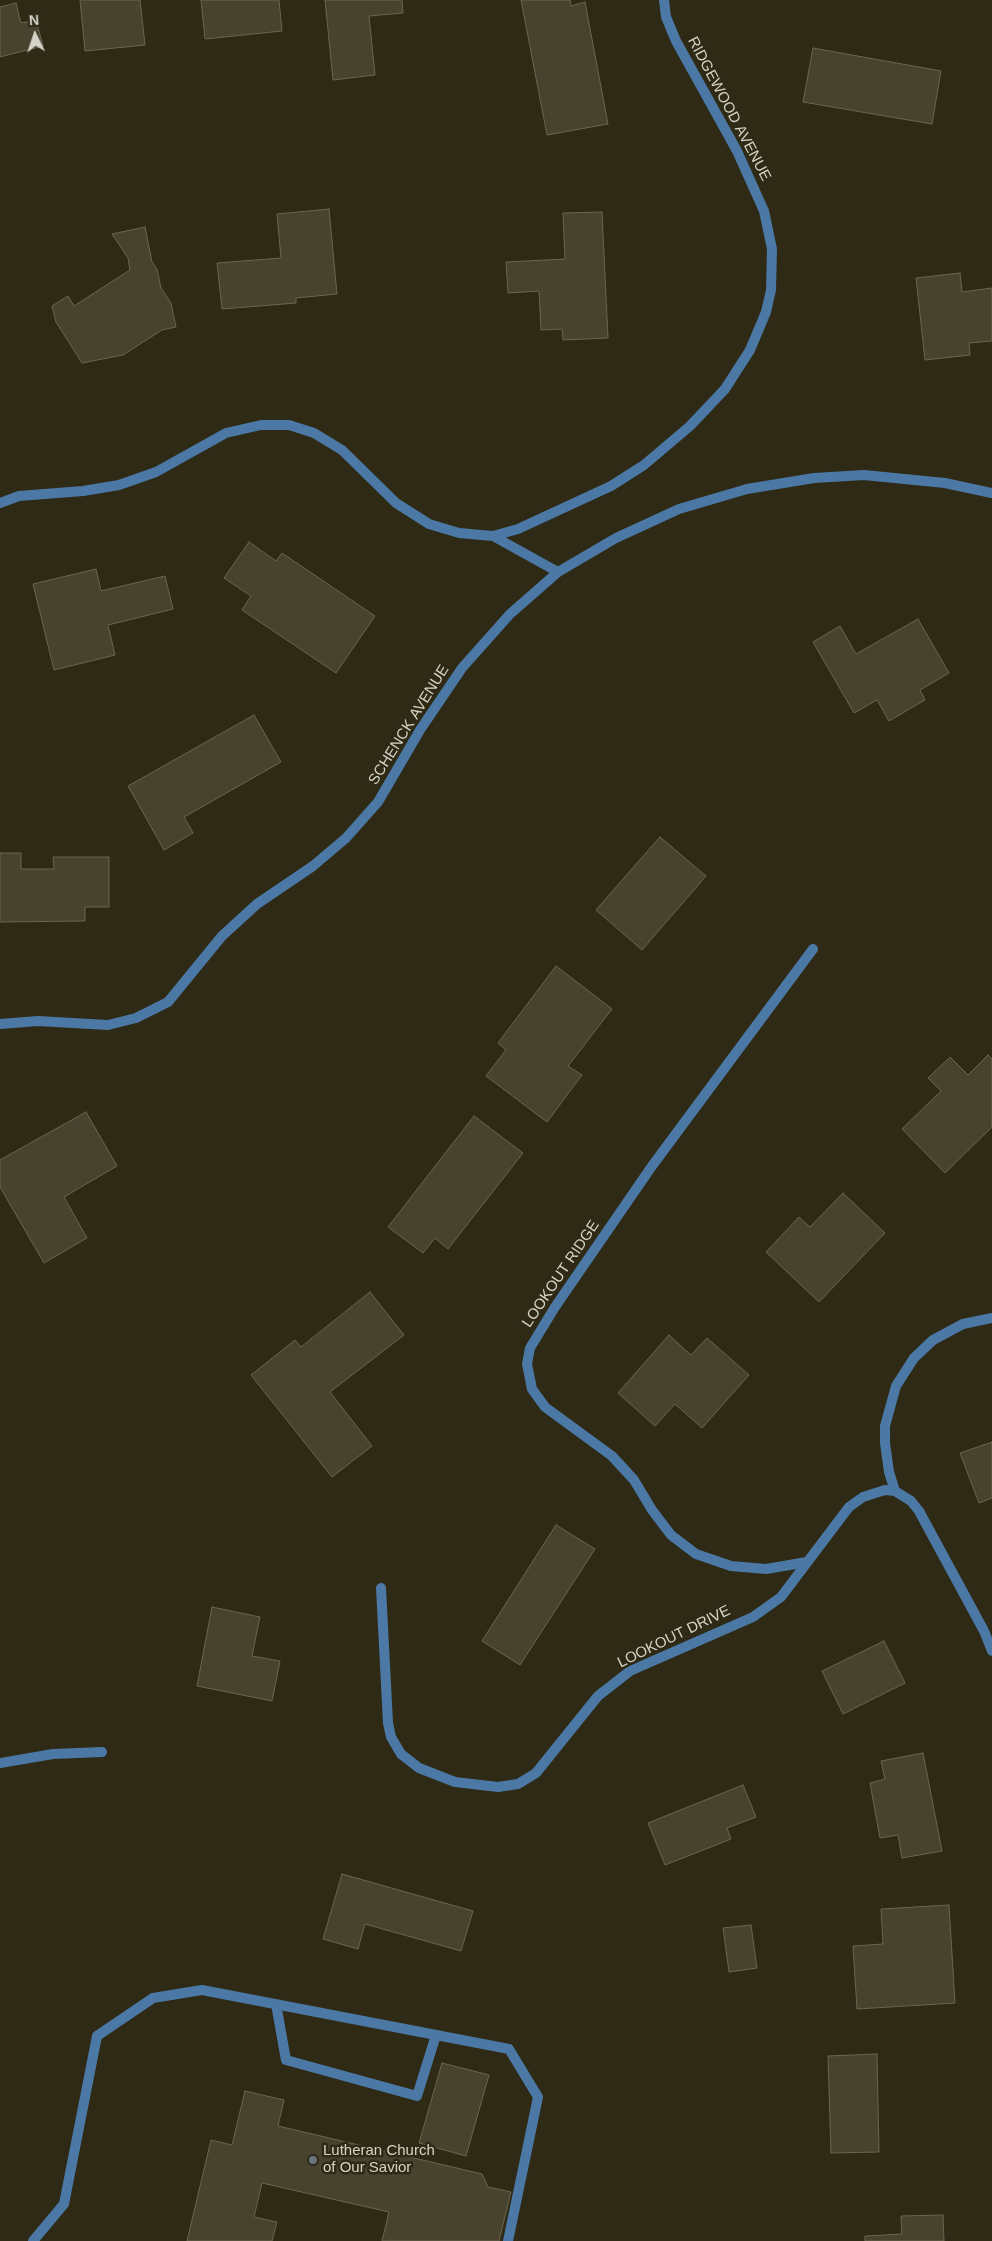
<!DOCTYPE html>
<html>
<head>
<meta charset="utf-8">
<style>
  body { margin:0 }
  #map { position:relative; width:992px; height:2241px; overflow:hidden; background:#2e2a16; font-family:Arial,sans-serif }
  canvas { display:block }
  .north { position:absolute; left:10px; top:10px; width:50px; height:50px; -webkit-text-stroke:4px #2e2a16; paint-order:stroke; rotate:356deg; font-size:14px; font-weight:700; line-height:20px; text-align:center; color:#d5d3c7 }
  .north::after { content:''; display:block; margin:auto; width:18px; height:22px; background:#d5d3c7; clip-path:polygon(50% 0,100% 100%,50% 72%,0 100%) }
</style>
</head>
<body>
<div id="map">
<canvas width="992" height="2241"></canvas>
<div class="north">N</div>
</div>
<script>
const ctx = document.querySelector('canvas').getContext('2d');
ctx.lineJoin = 'round';
function paint(path, color) {
  ctx.fillStyle = color;
  ctx.fill(path, 'evenodd');
}
function poly(rows) {
  const path = new Path2D();
  for (const r of rows) {
    path.moveTo(r[0], r[1]);
    for (let i = 2; i < r.length; i += 2) path.lineTo(r[i], r[i + 1]);
  }
  return path;
}
function stroke(path, color, width, dash) {
  ctx.strokeStyle = color;
  ctx.lineWidth = width;
  ctx.lineCap = dash ? 'butt' : 'round';
  ctx.setLineDash(dash || []);
  ctx.stroke(path);
}
function label(font, color, halo, rows, align = 'center') {
  ctx.font = font + ' Arial,sans-serif';
  ctx.lineWidth = 5;
  ctx.setLineDash([]);
  ctx.textBaseline = 'middle';
  ctx.strokeStyle = halo;
  ctx.fillStyle = color;
  for (const [text, x, y, turn = 0] of rows) {
    ctx.save();
    ctx.translate(x, y);
    ctx.rotate((+turn || 0) * Math.PI / 180);
    ctx.textAlign = isNaN(turn) ? turn : align;
    if (halo) ctx.strokeText(text, 0, 0);
    ctx.fillText(text, 0, 0);
    ctx.restore();
  }
}
const building = poly([
  [80,0,140,0,145,45,85,51,80,0],
  [201,0,279,0,282,31,205,39,201,0],
  [325,0,402,0,403,13,369,16,375,75,333,80,325,0],
  [521,0,570,0,571,6,585,2,608,124,547,135,521,0],
  [16,3,21,23,36,20,43,46,0,57,0,7,16,3],
  [813,48,941,71,932,124,803,102,813,48],
  [329,209,337,294,296,298,296,303,222,309,217,263,281,258,277,214,329,209],
  [602,212,608,338,563,340,562,329,541,330,539,291,508,293,506,262,565,259,563,213,602,212],
  [145,227,152,262,157,269,161,288,171,303,176,327,162,330,123,355,82,363,56,322,52,306,68,296,74,306,130,270,128,258,112,234,145,227],
  [960,273,962,292,992,288,992,341,969,343,970,355,925,360,916,278,960,273],
  [249,542,276,561,282,553,375,616,336,673,242,610,251,596,224,578,249,542],
  [96,569,101,591,165,576,173,609,108,625,115,655,54,670,33,584,96,569],
  [918,619,949,673,920,690,925,700,889,721,877,700,854,713,813,642,840,626,856,654,918,619],
  [254,715,281,762,184,817,193,833,164,850,128,786,254,715],
  [660,837,706,876,642,950,596,910,660,837],
  [0,853,21,853,21,869,54,869,53,857,109,857,109,907,85,907,85,921,0,922,0,853],
  [556,966,612,1009,568,1066,582,1075,547,1122,486,1076,506,1050,498,1043,556,966],
  [988,1055,992,1059,992,1127,945,1173,902,1129,941,1091,928,1078,950,1057,968,1075,988,1055],
  [86,1112,117,1166,64,1197,87,1238,44,1263,0,1187,0,1160,86,1112],
  [474,1116,523,1153,448,1249,435,1238,423,1253,388,1227,474,1116],
  [843,1193,885,1233,819,1302,766,1252,799,1217,810,1227,843,1193],
  [370,1292,404,1335,330,1392,372,1446,332,1477,251,1375,295,1340,301,1347,370,1292],
  [669,1335,691,1355,707,1338,749,1375,702,1428,675,1404,655,1426,618,1393,669,1335],
  [992,1442,992,1498,979,1503,960,1453,992,1442],
  [556,1525,595,1549,520,1665,482,1641,556,1525],
  [212,1607,260,1617,252,1656,280,1661,272,1701,197,1686,212,1607],
  [884,1641,905,1683,843,1714,822,1671,884,1641],
  [923,1753,942,1851,902,1858,898,1835,880,1838,870,1783,885,1779,881,1761,923,1753],
  [743,1785,756,1817,727,1828,731,1839,665,1865,648,1823,743,1785],
  [342,1874,473,1911,461,1951,365,1924,358,1949,323,1939,342,1874],
  [949,1905,955,2003,857,2009,853,1946,883,1944,881,1909,949,1905],
  [751,1925,757,1968,729,1972,723,1928,751,1925],
  [877,2054,879,2152,831,2153,828,2056,877,2054],
  [442,2063,489,2075,466,2156,419,2143,442,2063],
  [245,2091,284,2100,278,2126,482,2174,488,2187,511,2192,499,2241,382,2241,389,2212,262,2183,254,2217,277,2222,272,2241,187,2241,211,2140,232,2145,245,2091],
  [943,2215,944,2241,865,2241,865,2236,902,2234,901,2216,943,2215]
]);
paint(building, '#47432f');
stroke(building, '#6a6650', 1);
stroke(poly([
  [807,1562,766,1569,731,1566,696,1554,671,1535,652,1510,634,1480,612,1456,545,1407,532,1389,527,1364,530,1348,555,1307,652,1166,813,949],
  [276,2004,286,2060,417,2096,436,2035],
  [33,2241,64,2204,97,2036,153,1998,202,1990,509,2049,538,2097,508,2241]
]), '#4b78a4', 10);
stroke(poly([
  [0,503,19,496,83,491,119,485,156,472,226,433,261,425,289,425,314,433,342,450,396,503,429,524,459,533,493,536,518,529,611,486,644,465,690,426,725,389,750,350,766,312,771,290,772,249,764,211,737,151,676,41,666,17,664,0],
  [493,536,558,572],
  [0,1024,38,1021,108,1025,136,1018,168,1002,222,936,257,904,313,866,346,838,378,802,420,730,462,668,510,614,558,572,616,538,679,509,747,489,814,478,864,475,945,483,992,493],
  [895,1491,889,1472,885,1443,885,1426,896,1386,914,1358,933,1340,963,1324,992,1318],
  [381,1588,388,1723,391,1737,401,1754,419,1768,455,1782,498,1787,518,1784,536,1773,598,1696,630,1671,753,1617,781,1597,849,1507,863,1497,885,1490,895,1491,911,1501,919,1511,984,1631,992,1651],
  [0,1763,53,1754,102,1752]
]), '#4b78a4', 10);
for (const [x, y, r, color] of [
  [313,2160,5,"#6b7280"]
]) {
  const dot = new Path2D();
  dot.arc(x, y, r, 0, 2 * Math.PI);
  ctx.fillStyle = color;
  ctx.fill(dot);
  stroke(dot, '#2e2a16', 2);
}
label('15px', '#d5d3c7', '#2e2a16', [
  ["RIDGEWOOD AVENUE",729,109,62],
  ["SCHENCK AVENUE",409,725,-58],
  ["LOOKOUT RIDGE",561,1274,-56],
  ["LOOKOUT DRIVE",674,1637,-26]
]);
label('15px', '#d5d3c7', '#2e2a16', [
  ["Lutheran Church",323,2151],
  ["of Our Savior",323,2168]
], 'left');
</script>
</body>
</html>
